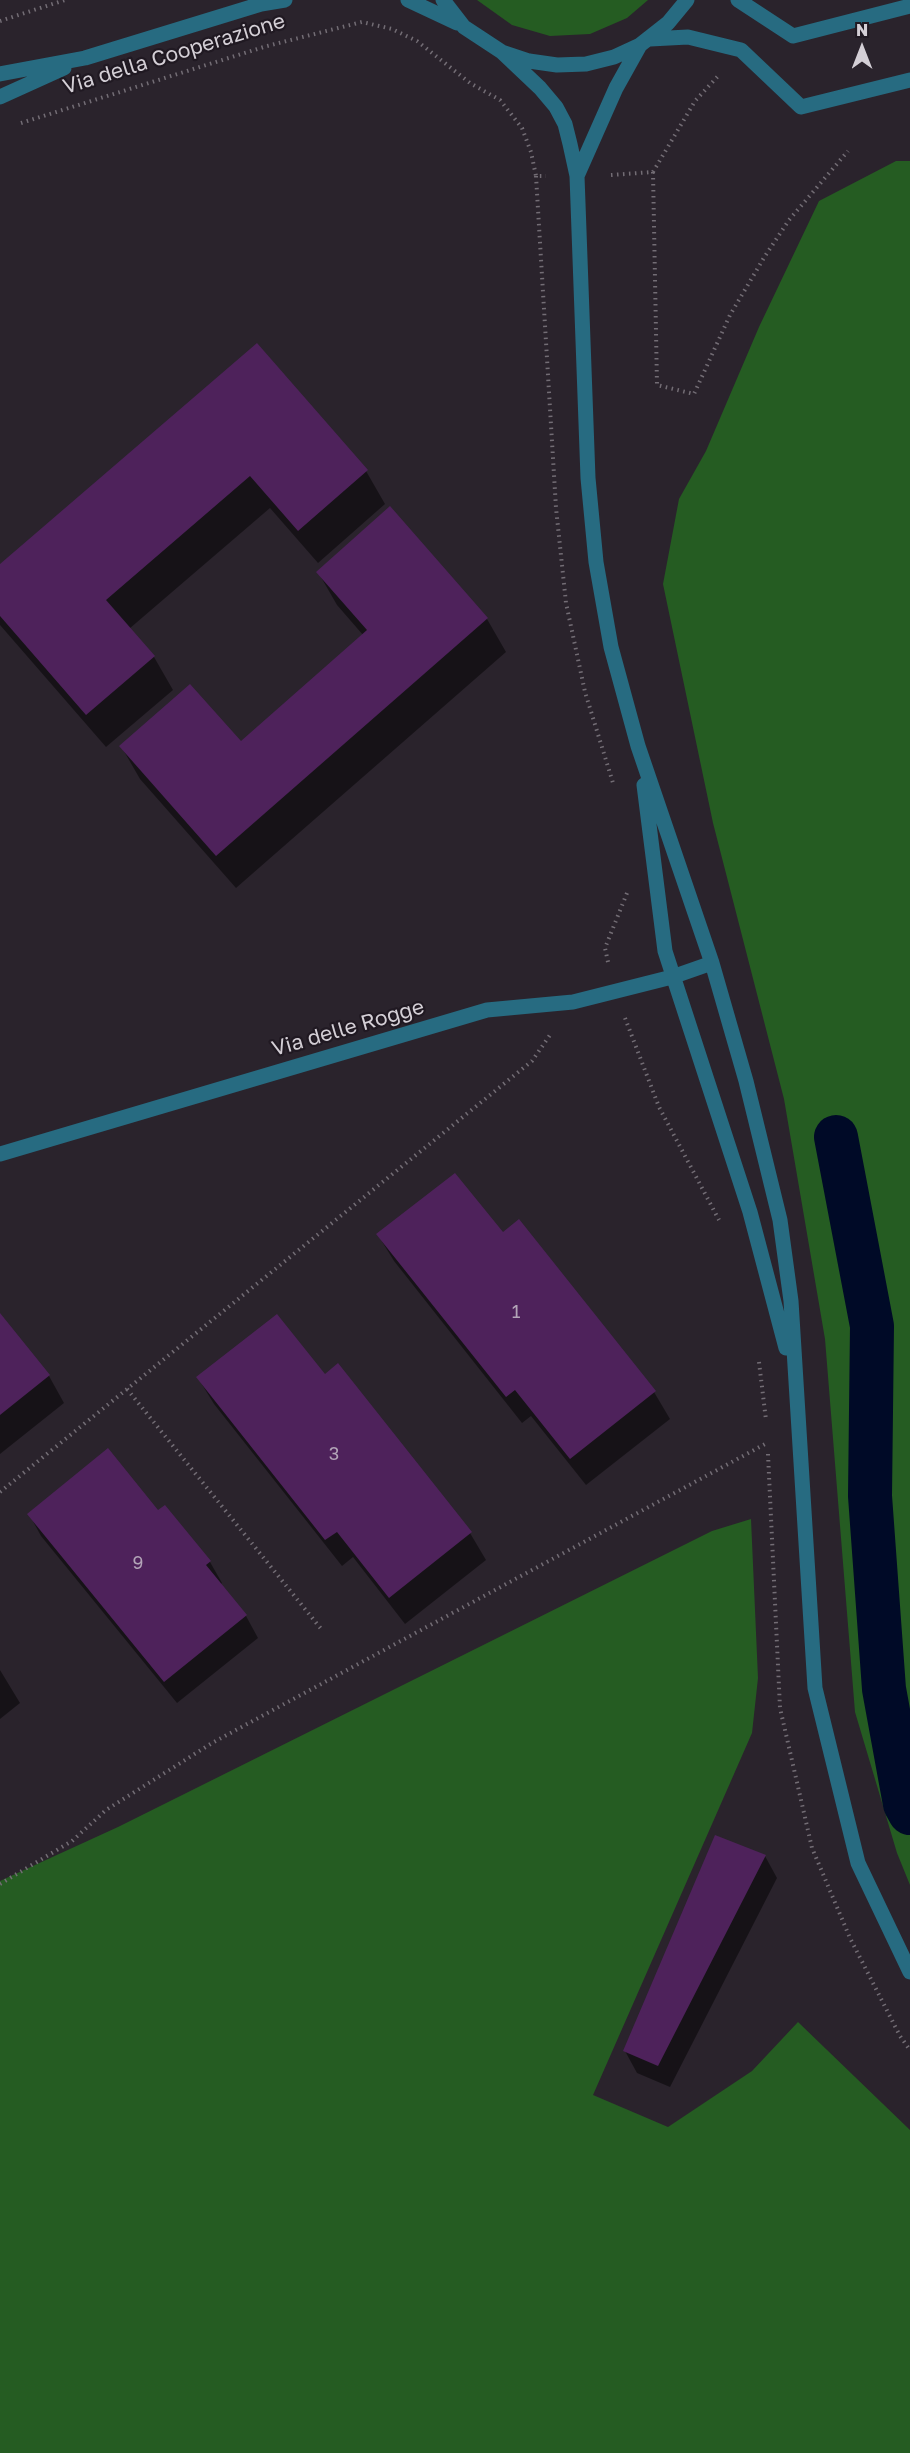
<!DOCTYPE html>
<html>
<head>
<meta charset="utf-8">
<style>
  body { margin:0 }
  #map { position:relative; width:910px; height:2453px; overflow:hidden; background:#2a232c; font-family:"Golos Text",sans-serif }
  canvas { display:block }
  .north { position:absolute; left:832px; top:18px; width:60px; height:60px; -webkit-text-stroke:4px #201922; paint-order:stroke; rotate:0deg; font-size:16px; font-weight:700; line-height:24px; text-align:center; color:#d4cfd6 }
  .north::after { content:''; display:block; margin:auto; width:21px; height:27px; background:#d4cfd6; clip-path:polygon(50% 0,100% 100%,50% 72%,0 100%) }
</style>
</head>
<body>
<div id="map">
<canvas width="910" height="2453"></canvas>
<div class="north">N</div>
</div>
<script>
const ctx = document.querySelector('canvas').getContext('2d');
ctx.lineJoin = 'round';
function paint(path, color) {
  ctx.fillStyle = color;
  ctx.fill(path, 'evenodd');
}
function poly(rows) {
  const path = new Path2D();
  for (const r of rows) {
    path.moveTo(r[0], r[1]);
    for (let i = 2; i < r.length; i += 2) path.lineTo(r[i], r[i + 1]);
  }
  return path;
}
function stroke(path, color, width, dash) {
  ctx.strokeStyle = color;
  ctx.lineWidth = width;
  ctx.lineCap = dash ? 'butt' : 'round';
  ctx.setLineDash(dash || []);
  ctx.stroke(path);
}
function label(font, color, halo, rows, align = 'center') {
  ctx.font = font + ' "Golos Text",sans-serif';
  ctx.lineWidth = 4.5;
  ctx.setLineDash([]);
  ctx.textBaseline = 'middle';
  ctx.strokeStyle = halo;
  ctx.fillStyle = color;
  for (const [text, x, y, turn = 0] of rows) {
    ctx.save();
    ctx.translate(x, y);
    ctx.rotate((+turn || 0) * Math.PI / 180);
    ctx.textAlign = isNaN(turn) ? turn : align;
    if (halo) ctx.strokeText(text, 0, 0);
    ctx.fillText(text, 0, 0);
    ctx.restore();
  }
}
paint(poly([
  [477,0,648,0,627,18,590,34,550,36,512,25],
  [896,161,910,161,910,1885,897,1853,855,1712,825,1339,784,1099,713,823,663,584,679,499,706,451,759,327,819,201],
  [751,1519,758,1678,752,1733,593,2095,668,2127,752,2071,798,2022,910,2130,910,2453,0,2453,0,1881,118,1827,712,1531]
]), '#255c22');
paint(poly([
  [257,345,366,471,385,504,318,563,270,508,129,629,154,657,173,690,106,747,0,625,0,566],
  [318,572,487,619,506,652,236,888,140,779,121,746,240,743,363,635,337,605],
  [378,1235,502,1235,654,1392,670,1419,586,1485,531,1416,522,1423,394,1261],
  [0,1315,49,1376,64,1403,0,1454],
  [325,1376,470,1533,486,1560,405,1624,353,1557,342,1566,214,1404,198,1378],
  [158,1512,210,1562,222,1583,220,1585,246,1616,258,1638,177,1703,41,1536,29,1514],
  [0,1670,20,1703,0,1719],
  [765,1856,777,1878,670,2087,637,2073,625,2051]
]), '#0007');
stroke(poly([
  [836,1137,872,1326,870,1496,884,1689,905,1804,910,1813]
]), '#000a27', 44);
paint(poly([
  [257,343,368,470,298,531,250,476,106,600,155,656,86,715,0,616,0,564],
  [390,506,488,618,216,856,119,746,190,684,241,741,367,630,316,572],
  [455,1173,503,1232,519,1219,656,1391,570,1459,515,1390,506,1397,376,1234],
  [0,1313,50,1375,0,1415],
  [277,1314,325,1374,338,1363,472,1532,389,1598,337,1532,325,1540,196,1377],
  [108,1448,158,1510,165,1505,211,1561,206,1565,247,1615,164,1682,27,1514],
  [715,1835,766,1855,658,2066,623,2051]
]), '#4e225b');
stroke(poly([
  [0,21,65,0],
  [21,123,267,46,362,22,392,29,417,41,470,83,500,100,522,128,531,152,536,176,546,176],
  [653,172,657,385,694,394,730,315,765,256,789,220,848,151],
  [611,175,653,172,695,101,719,75],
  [536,176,556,508,566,603,585,692,613,783],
  [608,962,605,948,627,893],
  [625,1018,659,1107,719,1220],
  [759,1362,766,1420],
  [127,1389,322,1630],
  [768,1454,780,1708,812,1848,850,1938,900,2036,910,2050],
  [0,1492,532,1061,550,1035],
  [0,1884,72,1841,106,1810,212,1743,767,1443]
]), '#736d75', 4, [1.5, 4.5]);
stroke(poly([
  [408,0,457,23],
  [443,0,464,27,502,52,529,61,557,65,586,64,614,57,640,45,668,23,687,0],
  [738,0,793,36,910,6],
  [650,39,688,37,741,50,801,107,910,80],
  [502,52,540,88,556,107,565,124,570,144,577,176,588,478,596,562,611,647,638,746,712,963,746,1081,780,1220,791,1301,815,1688,858,1863,910,1972],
  [0,74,85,58,261,4,285,0],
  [0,97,64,68],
  [577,176,616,88,640,45],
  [644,785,665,951,750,1212,786,1348],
  [0,1154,487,1010,573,1002,672,977,712,963]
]), '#276b81', 15);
label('18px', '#b2a4b7', null, [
  ["1",516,1312],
  ["3",334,1454],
  ["9",138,1563]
]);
label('21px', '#d4cfd6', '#201922', [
  ["Via della Cooperazione",174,54,-17],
  ["Via delle Rogge",348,1028,-16]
]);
</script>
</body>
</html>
